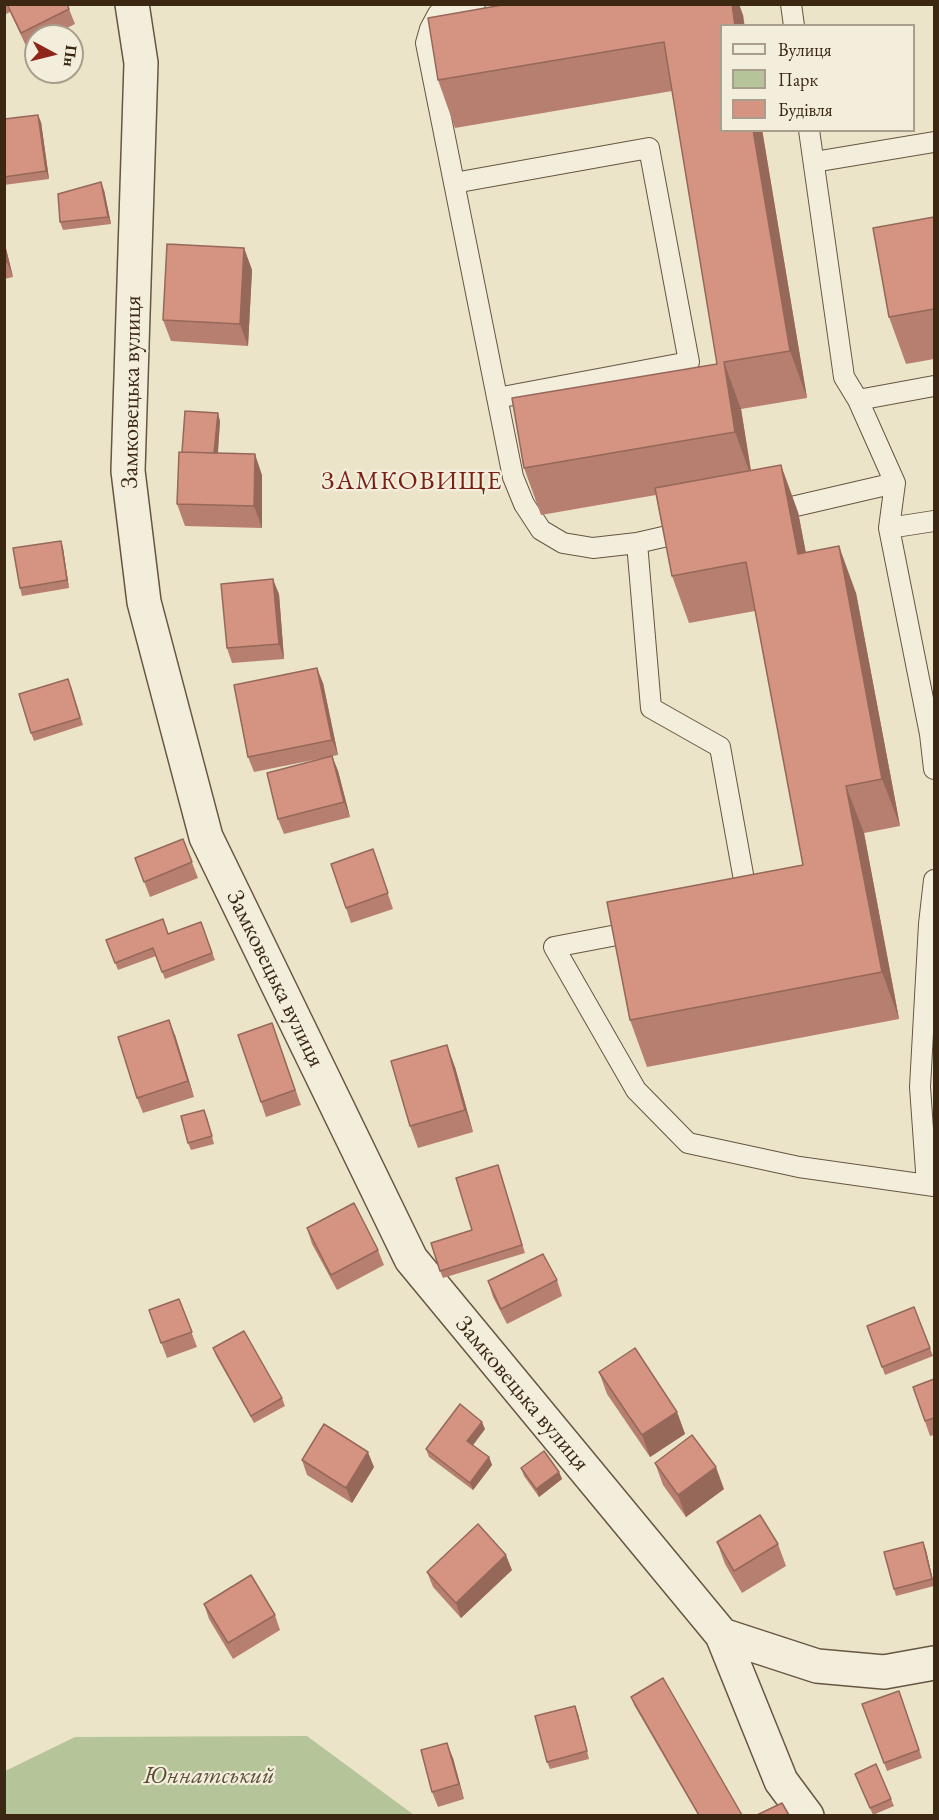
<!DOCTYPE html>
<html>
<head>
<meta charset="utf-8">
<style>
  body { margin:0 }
  #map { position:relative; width:939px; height:1820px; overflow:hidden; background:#ece4c9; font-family:"EB Garamond",serif }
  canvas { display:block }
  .frame { position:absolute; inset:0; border:6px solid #3b2712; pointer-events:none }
  .legend { position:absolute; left:720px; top:24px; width:195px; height:108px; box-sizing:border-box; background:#f3eddc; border:2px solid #a99e8b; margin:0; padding:8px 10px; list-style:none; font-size:18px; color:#3b2712 }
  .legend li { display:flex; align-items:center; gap:12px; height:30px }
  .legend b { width:30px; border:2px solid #a99e8b }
  .north { position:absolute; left:24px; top:24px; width:60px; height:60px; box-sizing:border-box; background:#f3eddc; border:2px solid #a99e8b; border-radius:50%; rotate:97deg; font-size:16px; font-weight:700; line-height:24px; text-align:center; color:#3b2712 }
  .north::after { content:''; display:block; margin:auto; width:21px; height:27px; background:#8f2418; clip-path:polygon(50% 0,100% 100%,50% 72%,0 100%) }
</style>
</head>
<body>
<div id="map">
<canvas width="939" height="1820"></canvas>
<div class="frame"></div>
<ul class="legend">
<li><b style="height:8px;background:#f3eddc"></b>Вулиця</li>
<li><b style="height:16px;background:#b5c599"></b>Парк</li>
<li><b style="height:16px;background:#d59481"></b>Будівля</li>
</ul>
<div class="north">Пн</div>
</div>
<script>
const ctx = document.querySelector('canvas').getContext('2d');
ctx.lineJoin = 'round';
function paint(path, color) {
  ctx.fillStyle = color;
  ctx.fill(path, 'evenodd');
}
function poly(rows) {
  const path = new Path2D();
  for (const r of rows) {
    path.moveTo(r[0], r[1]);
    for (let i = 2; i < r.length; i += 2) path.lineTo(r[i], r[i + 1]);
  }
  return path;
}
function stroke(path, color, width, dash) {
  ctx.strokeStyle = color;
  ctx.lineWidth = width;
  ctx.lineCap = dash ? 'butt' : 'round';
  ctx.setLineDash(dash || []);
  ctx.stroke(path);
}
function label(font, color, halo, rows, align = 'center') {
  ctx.font = font + ' "EB Garamond",serif';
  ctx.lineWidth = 4.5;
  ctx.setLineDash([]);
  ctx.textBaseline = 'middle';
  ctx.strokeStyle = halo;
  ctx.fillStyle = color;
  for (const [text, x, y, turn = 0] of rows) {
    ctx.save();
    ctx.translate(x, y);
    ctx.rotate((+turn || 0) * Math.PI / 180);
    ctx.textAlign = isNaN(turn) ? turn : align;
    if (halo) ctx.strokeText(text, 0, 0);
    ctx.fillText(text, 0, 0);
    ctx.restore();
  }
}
paint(poly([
  [307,1736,414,1815,5,1815,5,1771,75,1737]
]), '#b5c599');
const service = poly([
  [475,4,452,8,438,14,430,29,426,43,513,477,524,504,541,530,563,543,593,548,637,543,689,531],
  [791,4,794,26],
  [809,130,844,377,858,400,895,483,889,528,930,734,934,769],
  [814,162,934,142],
  [454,183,649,148,689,362,497,398],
  [858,400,934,386],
  [770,512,895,483],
  [889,528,934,521],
  [637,543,651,708,720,747,748,902],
  [638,931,554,947,636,1090,688,1143,799,1167,934,1186],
  [927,1185,920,1087,929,924,934,880]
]);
const minor = poly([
  [132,4,141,63,128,471,144,602,206,837,411,1259,722,1635,781,1781,807,1816],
  [722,1635,817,1666,884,1672,934,1663]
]);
stroke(service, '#675640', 22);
stroke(minor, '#675640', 36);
stroke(service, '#f3eddc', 20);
stroke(minor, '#f3eddc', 33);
paint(poly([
  [4,4,69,9,75,24,51,36,36,36,36,43,27,48,10,12,4,15],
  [743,15,807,398,741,409,751,470,798,512,806,553,856,593,900,826,864,833,899,1019,647,1067,630,1020,803,865,755,611,689,623,672,576,656,495,541,515,524,468,717,364,672,91,455,128,438,80],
  [4,119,41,122,49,179,4,185],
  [104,190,111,224,63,230,60,222],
  [934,217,934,359,906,364,889,317],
  [4,241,13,277,4,279],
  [244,248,252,270,248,346,171,341,163,320],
  [220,421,218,453,262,475,262,528,185,526,177,504,182,452],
  [61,541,63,548,69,588,22,596,20,588],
  [279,594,284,659,232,663,227,648],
  [323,683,338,755,254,772,248,757],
  [71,686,83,725,34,741,31,733],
  [332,756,338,771,350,817,284,834,278,819],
  [183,839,198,878,150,897,135,858],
  [373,849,393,909,351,923,331,864],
  [201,922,215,960,165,979,156,956,118,970,106,940,168,934],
  [272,1023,301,1105,266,1117,261,1102],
  [175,1035,194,1097,143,1113,137,1098],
  [455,1067,473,1132,418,1148,410,1126],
  [207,1117,214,1144,191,1150,188,1143],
  [498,1165,525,1253,443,1278,440,1271,472,1230],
  [307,1228,378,1250,384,1265,337,1290,312,1244],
  [557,1280,562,1296,507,1324,493,1297,488,1281],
  [179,1299,197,1347,167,1358,149,1310],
  [867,1326,930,1348,933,1356,885,1375],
  [213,1348,282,1398,285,1406,254,1423,216,1356],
  [599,1372,677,1412,685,1434,650,1457,607,1394],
  [934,1379,934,1435,930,1436,913,1387],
  [485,1429,473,1445,489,1457,492,1465,473,1490,429,1457,426,1449],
  [302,1460,374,1467,352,1503,307,1475],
  [655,1463,724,1489,686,1517,663,1485],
  [521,1468,559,1472,562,1479,539,1497,524,1476],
  [717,1542,778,1544,786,1566,742,1593,725,1564],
  [926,1550,934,1586,896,1596,894,1589],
  [512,1570,461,1618,433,1587,427,1572],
  [204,1604,275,1615,280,1630,233,1659,209,1619],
  [899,1691,922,1758,887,1771,862,1704],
  [631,1697,742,1815,698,1815,634,1705],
  [578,1714,589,1759,550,1769,547,1762],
  [453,1758,464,1799,438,1807,432,1792],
  [855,1774,891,1799,894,1806,873,1815]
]), '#b77f6f');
paint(poly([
  [732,4,739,4,743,15,744,26,735,26],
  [38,115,41,122,49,179,46,171],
  [753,130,762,130,807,398,790,351],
  [101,182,104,190,111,224,108,217],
  [4,241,5,244,13,277,7,262,4,249],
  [244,248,252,270,248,346,240,324],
  [724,362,741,409,752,479,735,432],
  [218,413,220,421,217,462,214,455],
  [255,454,262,475,262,528,254,506],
  [781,465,798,512,815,601,798,554],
  [61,541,63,548,69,588,67,580],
  [839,546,856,593,900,826,882,779],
  [273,579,279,594,284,659,279,644],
  [317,668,323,683,338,755,332,740],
  [332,756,338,771,350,817,344,802],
  [846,786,864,833,899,1019,882,972],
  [169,1020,175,1035,194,1097,188,1081],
  [447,1045,455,1067,473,1132,465,1110],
  [677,1412,685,1434,650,1457,642,1435],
  [482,1422,485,1429,470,1449,467,1441],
  [368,1452,374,1467,352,1503,346,1488],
  [489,1457,492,1465,473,1490,470,1483],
  [716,1467,724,1489,686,1517,678,1495],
  [559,1472,562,1479,539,1497,536,1489],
  [923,1542,926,1550,934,1585,932,1579],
  [506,1555,512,1570,461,1618,456,1603],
  [575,1706,578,1714,589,1759,587,1751],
  [447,1743,453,1758,464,1799,459,1784]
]), '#95685a');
const building = poly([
  [7,4,67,4,69,9,21,33,7,4],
  [508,4,732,4,735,26,722,26,722,130,753,130,790,351,724,362,735,432,524,468,512,398,717,364,664,42,438,80,428,18,508,4],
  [38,115,46,171,4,177,4,119,38,115],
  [101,182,108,217,60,222,58,194,101,182],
  [934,217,934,309,889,317,873,228,934,217],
  [167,244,244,248,240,324,163,320,167,244],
  [4,249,7,262,4,262,4,249],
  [185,411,218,413,214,453,182,452,185,411],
  [179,452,255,454,254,506,177,504,179,452],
  [781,465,798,554,839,546,882,779,846,786,882,972,630,1020,607,902,803,865,746,562,672,576,655,488,781,465],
  [61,541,67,580,20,588,13,548,61,541],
  [273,579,279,644,227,648,221,584,273,579],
  [317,668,332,740,248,757,234,685,317,668],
  [68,679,80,718,31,733,19,694,68,679],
  [332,756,344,802,278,819,267,773,332,756],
  [183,839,192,862,144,882,135,858,183,839],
  [373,849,388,893,346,908,331,864,373,849],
  [163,919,168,934,201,922,212,953,162,972,153,948,115,963,106,940,163,919],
  [169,1020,188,1081,137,1098,118,1037,169,1020],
  [272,1023,295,1090,261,1102,238,1035,272,1023],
  [447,1045,465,1110,410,1126,391,1061,447,1045],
  [204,1110,212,1136,188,1143,181,1116,204,1110],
  [498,1165,522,1245,440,1271,431,1243,472,1230,456,1178,498,1165],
  [354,1203,378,1250,331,1275,307,1228,354,1203],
  [543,1254,557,1280,501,1309,488,1281,543,1254],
  [179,1299,192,1332,161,1343,149,1310,179,1299],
  [914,1307,930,1348,882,1367,867,1326,914,1307],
  [244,1331,282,1398,251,1416,213,1348,244,1331],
  [635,1348,677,1412,642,1435,599,1372,635,1348],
  [934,1379,934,1418,925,1421,913,1387,934,1379],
  [460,1404,482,1422,467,1441,489,1457,470,1483,426,1449,460,1404],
  [324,1424,368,1452,346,1488,302,1460,324,1424],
  [692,1435,716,1467,678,1495,655,1463,692,1435],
  [544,1451,559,1472,536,1489,521,1468,544,1451],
  [760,1515,778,1544,734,1571,717,1542,760,1515],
  [478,1524,506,1555,456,1603,427,1572,478,1524],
  [923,1542,932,1579,894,1589,884,1552,923,1542],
  [251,1575,275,1615,228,1643,204,1604,251,1575],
  [663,1678,742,1815,699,1815,631,1697,663,1678],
  [899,1691,919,1750,884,1763,862,1704,899,1691],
  [575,1706,587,1751,547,1762,535,1716,575,1706],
  [447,1743,459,1784,432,1792,421,1750,447,1743],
  [876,1764,891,1799,870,1808,855,1774,876,1764],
  [782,1803,789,1815,757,1815,782,1803]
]);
paint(building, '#d59481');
stroke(building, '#95685a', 1.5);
label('24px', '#3b2712', '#f3eddc', [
  ["Замковецька вулиця",132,392,-89],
  ["Замковецька вулиця",275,979,64],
  ["Замковецька вулиця",522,1394,50]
]);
label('italic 24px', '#5a4e34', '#f3eddc', [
  ["Юннатський",209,1776]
]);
ctx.letterSpacing = '1.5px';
label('26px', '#7a1f14', '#f3eddc', [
  ["ЗАМКОВИЩЕ",412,482]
]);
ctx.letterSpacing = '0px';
</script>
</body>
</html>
